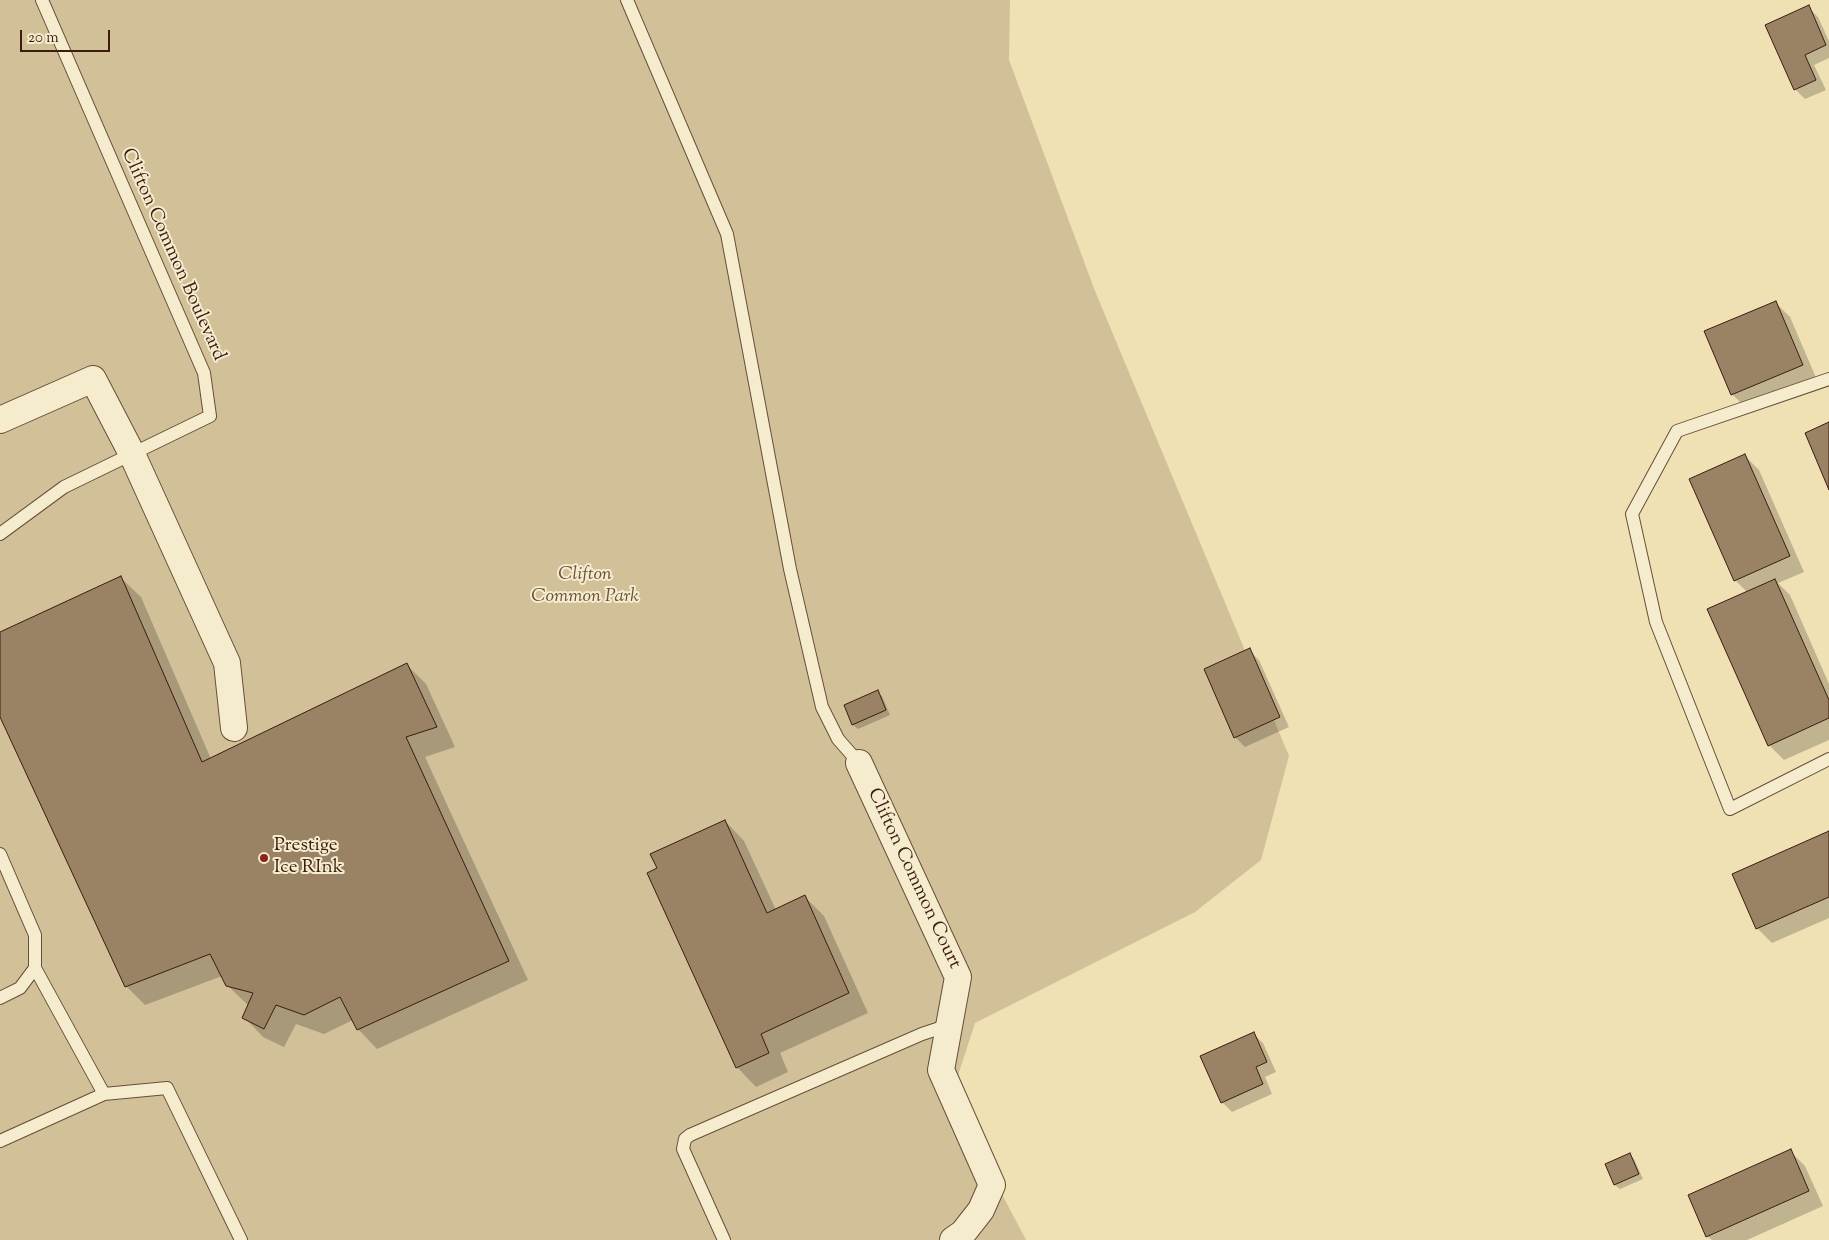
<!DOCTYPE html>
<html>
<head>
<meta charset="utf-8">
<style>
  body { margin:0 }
  #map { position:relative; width:1829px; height:1240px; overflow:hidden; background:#f0e1b4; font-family:"Sorts Mill Goudy",serif }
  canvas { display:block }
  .scale { position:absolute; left:20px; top:30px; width:90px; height:22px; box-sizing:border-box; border:2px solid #3c1c10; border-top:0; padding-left:6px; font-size:15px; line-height:18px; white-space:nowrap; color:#3c1c10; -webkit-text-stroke:4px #f5ecce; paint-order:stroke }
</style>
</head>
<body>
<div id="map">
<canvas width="1829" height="1240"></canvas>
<div class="scale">20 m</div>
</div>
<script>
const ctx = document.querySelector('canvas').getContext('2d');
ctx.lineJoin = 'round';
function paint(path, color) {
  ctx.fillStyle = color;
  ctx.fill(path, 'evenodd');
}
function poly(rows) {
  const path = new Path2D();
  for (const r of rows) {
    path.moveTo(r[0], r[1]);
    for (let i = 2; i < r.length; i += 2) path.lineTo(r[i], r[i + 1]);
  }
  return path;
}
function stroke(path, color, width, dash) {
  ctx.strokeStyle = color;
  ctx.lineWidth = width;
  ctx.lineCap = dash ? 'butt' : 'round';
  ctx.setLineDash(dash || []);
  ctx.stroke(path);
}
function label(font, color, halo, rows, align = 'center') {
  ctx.font = font + ' "Sorts Mill Goudy",serif';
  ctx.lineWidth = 4;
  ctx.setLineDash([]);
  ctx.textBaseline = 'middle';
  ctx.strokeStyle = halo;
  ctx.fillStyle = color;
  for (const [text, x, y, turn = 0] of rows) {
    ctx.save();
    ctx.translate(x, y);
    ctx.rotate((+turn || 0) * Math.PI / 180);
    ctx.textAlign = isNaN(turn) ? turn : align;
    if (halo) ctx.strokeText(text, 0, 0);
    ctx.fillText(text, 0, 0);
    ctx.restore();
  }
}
paint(poly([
  [0,0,1010,0,1009,60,1095,291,1289,756,1261,860,1195,912,975,1023,951,1097,1026,1240,0,1240]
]), '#d1c098');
paint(poly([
  [1808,7,1818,17,1829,41,1829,58,1814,65,1826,90,1805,99,1795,89],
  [1775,302,1790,317,1817,380,1747,409,1732,394],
  [1744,455,1759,470,1804,572,1778,583,1790,595,1829,684,1829,740,1784,760,1769,745,1747,592,1735,580],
  [121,578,141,597,211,759,407,665,426,684,455,747,425,757,528,980,377,1049,358,1029,353,1020,324,1034,296,1024,284,1047,263,1037,244,1017,249,1006,227,985,222,976,145,1005,126,986,0,714,0,634],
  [1249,650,1259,660,1289,727,1245,747,1235,737],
  [877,692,882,696,890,715,858,729,853,725,845,706],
  [725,821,744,841,776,910,805,897,824,916,868,1013,780,1053,788,1072,756,1087,737,1067,658,869],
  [1829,833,1829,918,1772,943,1757,928],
  [1253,1034,1263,1043,1276,1072,1265,1077,1272,1094,1232,1112,1222,1102],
  [1790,1151,1805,1166,1823,1206,1747,1240,1712,1240,1707,1236],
  [1630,1155,1634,1159,1643,1179,1620,1189,1615,1185,1606,1165]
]), '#0003');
const building = poly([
  [1809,5,1826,45,1805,55,1816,80,1794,90,1765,25,1809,5],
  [1776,301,1803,365,1731,395,1704,331,1776,301],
  [1829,422,1829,490,1805,433,1829,422],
  [1745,454,1790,556,1734,581,1689,479,1745,454],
  [121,576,202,762,407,663,437,727,406,737,509,961,357,1030,340,997,304,1015,276,1005,264,1029,242,1018,253,993,226,986,210,954,125,987,0,717,0,632,121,576],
  [1775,579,1829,700,1829,718,1768,746,1707,609,1775,579],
  [1250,648,1280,717,1234,738,1204,669,1250,648],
  [878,690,886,710,852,725,844,705,878,690],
  [725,820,767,913,805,895,849,993,761,1034,769,1053,736,1068,647,873,657,868,650,854,725,820],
  [1829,831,1829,897,1756,929,1732,874,1829,831],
  [1254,1032,1267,1062,1256,1067,1263,1084,1221,1103,1200,1056,1254,1032],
  [1791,1149,1809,1191,1706,1237,1688,1195,1791,1149],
  [1630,1153,1639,1174,1614,1185,1605,1164,1630,1153]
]);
paint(building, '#9a8265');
stroke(building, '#3c1c10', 1);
const lane = poly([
  [627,0,727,234,790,569,822,707,838,739,859,763],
  [1829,379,1677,431,1632,514,1656,622,1730,809,1829,759],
  [0,534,64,487,210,416,204,373,42,0],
  [0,854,35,935,35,968,20,988,0,998],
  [35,968,104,1094,167,1088,241,1240],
  [0,1141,104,1094],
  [724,1240,683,1149,685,1139,690,1135,922,1034,949,1025]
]);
const street = poly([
  [0,420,93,379,132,454,227,663,234,728],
  [859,763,958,977,941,1070,992,1185,981,1210,963,1233,953,1240]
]);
stroke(lane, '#694d39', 14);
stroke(street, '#694d39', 28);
stroke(lane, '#f5ecce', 12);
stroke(street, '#f5ecce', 26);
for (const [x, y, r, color] of [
  [264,858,5,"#8f2418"]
]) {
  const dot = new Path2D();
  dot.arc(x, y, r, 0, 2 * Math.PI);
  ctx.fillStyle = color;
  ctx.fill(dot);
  stroke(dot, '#f5ecce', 2);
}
label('19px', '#3c1c10', '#f5ecce', [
  ["Clifton Common Boulevard",172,255,66],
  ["Clifton Common Court",913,879,65]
]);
label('italic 19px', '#694d39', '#f5ecce', [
  ["Clifton",585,576],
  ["Common Park",585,598]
]);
label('19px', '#3c1c10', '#f5ecce', [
  ["Prestige",274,847],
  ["Ice RInk",274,869]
], 'left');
</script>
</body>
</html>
